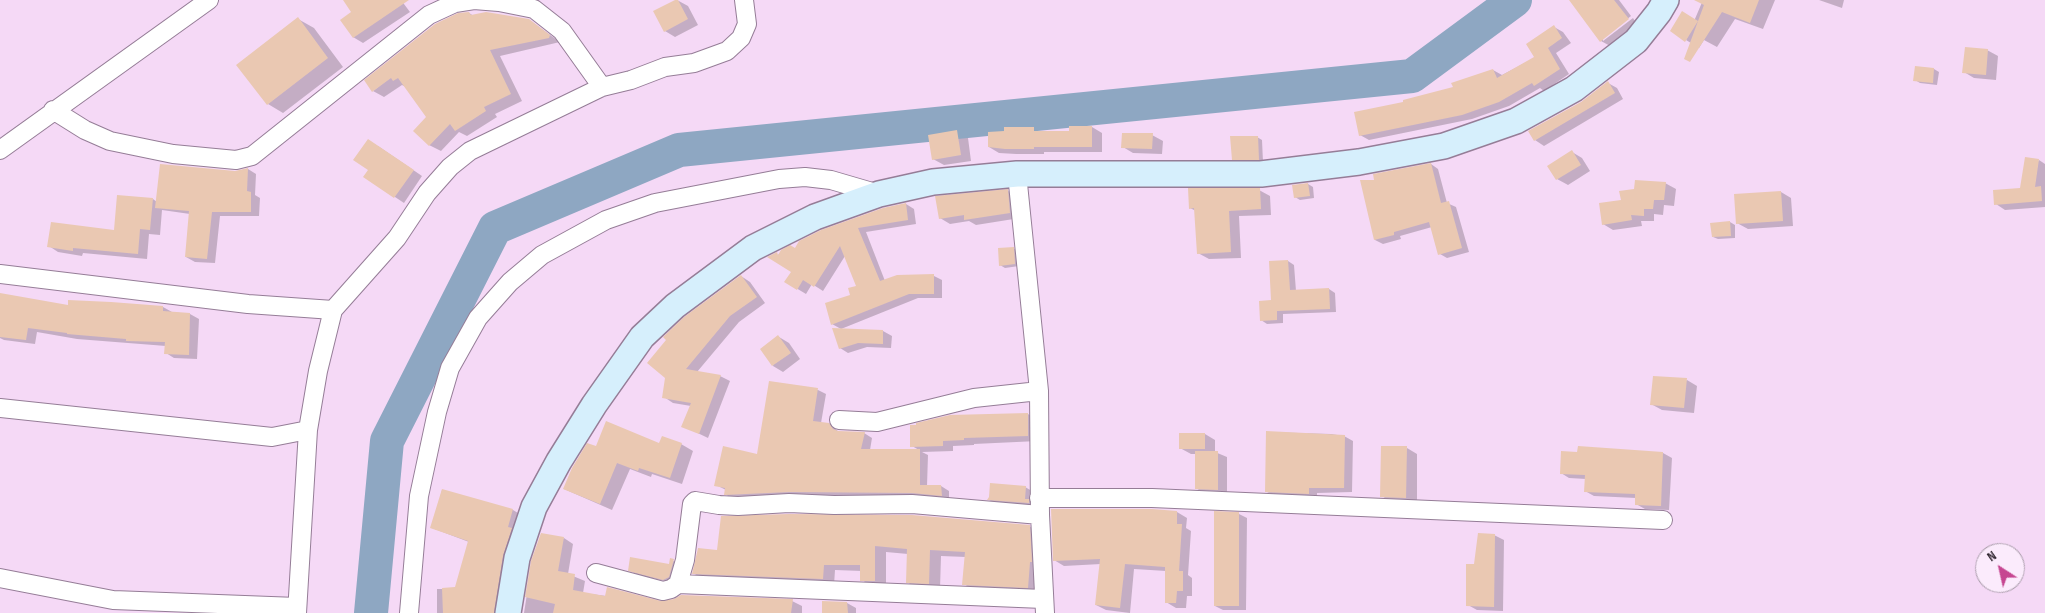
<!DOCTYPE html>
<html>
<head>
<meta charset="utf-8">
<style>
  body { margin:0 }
  #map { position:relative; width:2045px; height:613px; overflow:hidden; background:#f5d9f6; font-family:"Sofia Sans Condensed",sans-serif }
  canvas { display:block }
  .north { position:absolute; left:1975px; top:543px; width:50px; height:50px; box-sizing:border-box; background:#fbebfc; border:1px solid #aa9dab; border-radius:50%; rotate:325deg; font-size:14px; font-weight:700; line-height:20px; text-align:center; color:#312731 }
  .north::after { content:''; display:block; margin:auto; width:18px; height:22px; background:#c64691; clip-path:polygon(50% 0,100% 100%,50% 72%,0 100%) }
</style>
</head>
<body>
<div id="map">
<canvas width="2045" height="613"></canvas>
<div class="north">N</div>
</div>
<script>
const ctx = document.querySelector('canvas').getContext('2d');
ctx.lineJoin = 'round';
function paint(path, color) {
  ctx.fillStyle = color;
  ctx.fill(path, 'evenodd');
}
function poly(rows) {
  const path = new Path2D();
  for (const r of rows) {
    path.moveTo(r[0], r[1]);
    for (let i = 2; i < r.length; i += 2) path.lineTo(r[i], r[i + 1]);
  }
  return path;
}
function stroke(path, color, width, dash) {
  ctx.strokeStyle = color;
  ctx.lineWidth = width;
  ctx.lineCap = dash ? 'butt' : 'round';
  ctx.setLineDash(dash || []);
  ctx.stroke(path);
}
paint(poly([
  [345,0,401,0,410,12,363,43,353,37,353,12],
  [677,0,688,6,698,25,675,37,665,31],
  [1571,0,1619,0,1631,16,1603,38,1603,41,1633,18,1638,26,1612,47,1601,41],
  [1703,0,1775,0,1763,29,1735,19,1717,47,1704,40,1699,48,1686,40],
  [1819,0,1844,0,1842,8],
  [469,13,474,16,497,14,503,17,529,20,560,42,500,56,522,101,495,114,497,117,467,136,459,132,441,151,429,145,428,117,406,87,402,85,384,97,373,91],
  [298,19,314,28,343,67,283,113,268,104],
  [1554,27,1563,32,1571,43,1556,53,1569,74,1544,91,1540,88,1509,106,1472,119,1369,140,1360,135,1405,103,1454,88,1493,70,1502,75,1536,57],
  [1987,50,1998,56,1996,80,1974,78,1964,72],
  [1916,68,1934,69,1939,72,1937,85,1920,83,1915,80],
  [1608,83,1617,88,1623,99,1544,146,1535,140],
  [1070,127,1092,127,1102,133,1102,152,1044,152,1044,154,1016,154,999,153,989,147,1033,128,1042,133,1070,133],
  [957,132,968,138,971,161,944,165,933,159],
  [1152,135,1163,141,1162,154,1133,153,1123,147],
  [1257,137,1262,140,1263,162,1238,162,1233,159],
  [378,146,422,176,404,203,365,177,370,170],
  [1572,152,1582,158,1590,171,1568,185,1557,179],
  [2039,160,2045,164,2045,207,2005,210,1996,204,2022,189],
  [1431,164,1438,169,1447,203,1456,207,1469,252,1447,258,1440,254,1432,227,1400,236,1401,239,1383,244,1375,240,1376,181],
  [248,169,256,174,255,195,260,198,259,216,220,216,215,263,195,262,186,257,190,214,162,210,160,235,149,234,147,259,83,253,82,256,58,252,49,246,115,231,153,199,157,202,235,172],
  [1665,183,1676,189,1674,206,1664,205,1663,215,1654,214,1654,221,1641,221,1642,226,1613,230,1603,224,1622,201],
  [1308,184,1313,187,1314,198,1300,200,1295,197],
  [1259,190,1270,196,1271,215,1239,216,1241,258,1209,259,1198,253,1196,211,1190,208],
  [1008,191,1018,196,1020,218,976,225,969,221,950,224,940,218],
  [1781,192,1791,198,1793,226,1748,229,1737,223],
  [906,204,914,209,916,224,866,232,885,281,934,276,942,280,942,298,918,298,841,329,832,324,858,286,845,256,823,291,812,284,806,294,786,282,793,272,769,257,796,250],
  [1730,222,1735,225,1735,238,1718,239,1713,237],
  [1013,248,1018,251,1019,266,1005,268,1000,265],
  [1288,261,1294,265,1296,291,1329,289,1335,293,1336,312,1283,314,1283,323,1267,324,1261,320,1272,301],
  [741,276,750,282,765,303,739,322,697,372,720,376,730,381,708,438,683,426,691,406,673,403,664,397],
  [0,305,163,307,172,312,190,314,199,319,197,359,174,358,166,353,166,346,77,339,37,332,35,344,4,340,0,338],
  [834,329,883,331,892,336,891,348,867,347,848,353,840,348],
  [779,337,789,343,800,359,783,372,773,366],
  [1687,380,1697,386,1694,413,1662,410,1651,404],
  [770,382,818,390,826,394,821,423,829,424,839,432,864,433,872,438,870,450,919,450,912,446,1028,414,1037,420,1038,441,974,444,974,445,953,446,953,451,922,452,928,455,927,486,941,486,949,491,949,500,733,499,725,494,726,490,716,485,758,455],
  [1267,432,1331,434,1344,436,1353,441,1352,492,1317,493,1317,498,1275,496,1267,492],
  [1205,434,1215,440,1215,452,1227,457,1227,495,1205,494,1196,488,1196,454,1191,454,1180,448],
  [681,444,693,451,682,484,652,474,651,477,630,469,612,510,564,489,597,448],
  [1407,448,1417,454,1417,504,1392,503,1382,496],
  [1663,453,1672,458,1669,510,1645,509,1636,504,1636,498,1594,496,1585,491,1586,479,1569,478,1561,473],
  [1025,487,1032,491,1036,507,995,503,989,500],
  [442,490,513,510,523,516,504,613,437,613,437,589,456,589,469,542,432,528],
  [1177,512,1187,518,1186,528,1191,531,1188,575,1192,578,1192,596,1187,596,1186,608,1176,608,1166,602,1166,571,1134,569,1130,613,1106,610,1096,605,1101,564,1064,566,1054,560],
  [1216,513,1239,514,1247,518,1246,610,1223,610,1215,606],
  [1029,526,1041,533,1039,593,975,591,964,584,966,557,941,556,940,589,918,589,907,582,908,554,886,552,886,587,873,587,862,580,862,571,835,570,834,585,705,580,693,573,718,551],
  [1494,535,1504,540,1503,611,1477,610,1468,605,1475,565],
  [564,538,573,544,568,574,585,581,583,593,661,603,792,601,802,606,802,613,524,613,532,562],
  [671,560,682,565,675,583,638,575,629,570,670,566],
  [847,603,856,608,856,613,823,613]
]), '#0003');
stroke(poly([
  [371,613,387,441,495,228,679,150,1412,76,1515,0]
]), '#8ea7c2', 34);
paint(poly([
  [343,0,409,0,353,38,340,20,351,12],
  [675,0,678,0,688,19,664,32,653,11],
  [1569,0,1614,0,1629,19,1600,42],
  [1694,0,1759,0,1750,23,1722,12,1690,62,1684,59,1704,5],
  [1682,11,1698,21,1685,42,1670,31],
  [469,12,471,15,486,12,529,19,550,35,549,38,490,50,511,94,484,107,486,111,455,131,450,124,429,146,413,131,426,117,398,78,393,81,391,78,372,92,364,80,435,24,458,13],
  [298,17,328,58,267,105,236,65],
  [1554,25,1562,38,1548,48,1560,69,1534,86,1532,83,1499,102,1462,115,1359,136,1354,112,1403,102,1403,100,1453,87,1451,83,1493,69,1497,78,1534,57,1526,44],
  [1965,47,1988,49,1986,75,1962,73],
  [1915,66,1934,68,1933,83,1913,81],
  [1608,81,1615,93,1534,141,1528,131,1581,102],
  [1069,126,1092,126,1092,147,1034,147,1034,149,1005,149,988,147,988,132,1004,131,1004,127,1034,127,1034,131,1069,131],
  [957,130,961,155,932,160,928,135],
  [1122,133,1153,133,1152,149,1121,148],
  [1230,136,1258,136,1259,160,1232,160],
  [368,139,414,170,394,198,363,177,368,170,353,160],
  [1572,150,1581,165,1556,180,1547,166],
  [2025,157,2039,159,2035,187,2041,186,2042,201,1994,205,1993,190,2020,188],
  [1431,163,1441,203,1449,201,1462,248,1438,255,1429,222,1394,232,1394,235,1374,240,1360,180,1374,180,1373,174],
  [160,164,235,171,248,168,247,191,251,192,251,212,212,212,207,259,185,257,189,211,155,208],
  [1635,180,1666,182,1664,200,1654,200,1653,209,1644,209,1644,216,1631,215,1632,220,1602,225,1599,203,1621,200,1619,191,1634,189],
  [1308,183,1310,196,1294,198,1292,185],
  [1188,188,1260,188,1261,209,1229,211,1231,252,1197,254,1194,208,1189,209],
  [1008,189,1010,213,964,220,964,215,939,219,935,196],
  [1781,191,1783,221,1736,224,1734,194],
  [117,195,153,198,150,230,140,229,138,254,73,248,73,251,47,247,51,222,114,230],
  [906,203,908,220,858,228,880,281,897,275,934,274,934,294,909,294,831,325,825,303,850,295,848,288,856,286,840,246,814,287,803,280,797,290,784,282,791,272,767,257,777,252,778,255,781,250,790,245,795,248,799,241,821,230,883,208],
  [1730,221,1731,236,1712,237,1710,223],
  [1014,247,1015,264,999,266,998,248],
  [1288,260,1290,290,1329,288,1330,309,1277,311,1277,320,1260,321,1259,301,1271,300,1269,261],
  [741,275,757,297,730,316,686,369,721,375,699,434,681,427,691,403,662,398,665,378,647,363,666,340,663,337,684,317],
  [0,293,68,305,68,300,111,302,163,306,163,311,190,313,189,355,164,354,165,342,126,341,126,339,67,334,67,333,28,328,26,340,0,337],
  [832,328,883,330,883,344,858,343,839,349],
  [778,335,791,353,772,366,760,349],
  [1653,376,1687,378,1684,408,1650,405],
  [769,381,818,388,813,421,829,423,833,429,838,431,865,432,861,449,920,449,920,485,941,485,942,496,912,493,789,492,724,495,725,488,714,486,723,446,757,454],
  [1028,413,1028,436,964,438,964,440,943,441,943,446,910,447,910,425,916,425,916,423,950,415],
  [606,421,659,443,662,436,682,443,670,478,639,468,638,471,617,463,600,504,563,489,572,468,587,443,596,446],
  [1266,431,1345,435,1344,488,1309,488,1309,494,1265,492],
  [1179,433,1205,433,1205,449,1179,449],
  [1381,446,1407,446,1406,498,1380,497],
  [1578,446,1663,452,1661,506,1635,505,1635,494,1584,492,1585,475,1560,474,1561,451,1577,452],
  [1195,451,1218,451,1218,490,1195,489],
  [990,483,1026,486,1025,499,1029,499,1029,503,987,500,989,497],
  [442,489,513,509,508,527,512,528,503,556,494,613,443,613,442,588,455,587,468,541,430,528],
  [1051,509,1152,509,1177,511,1177,524,1182,524,1179,571,1183,571,1183,591,1177,591,1176,603,1165,603,1165,567,1125,564,1120,608,1095,605,1100,559,1053,561],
  [1214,511,1239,512,1239,606,1214,606],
  [789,514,912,515,1030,525,1032,562,1030,562,1028,588,962,585,965,552,930,550,929,584,906,583,907,549,875,546,875,581,860,581,860,565,824,565,823,579,692,574,698,548,717,550,721,516],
  [541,533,564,537,558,571,575,574,573,590,605,596,607,587,661,601,674,599,681,595,793,599,791,613,553,613,555,604,525,597,531,561],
  [1478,533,1495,534,1494,607,1466,606,1466,564,1474,564],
  [630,557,669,564,670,558,674,559,669,577,663,580,628,571],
  [822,601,847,602,848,613,822,613]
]), '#eac8b2');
const street = poly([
  [53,110,85,130,110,141,173,154,236,160,252,156,429,15,455,3,474,0,499,2,534,9,562,31,602,87],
  [0,150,209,0],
  [1017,174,1039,391,1040,515,1045,613],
  [0,274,248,304,333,310,397,238,427,193,450,167,470,151,602,87,631,80,665,67,694,63,727,51,741,38,747,24,744,0],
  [0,408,272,437,308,430],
  [839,420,877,422,974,398,1039,391],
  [1039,498,1152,498,1663,520],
  [596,573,663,591,671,589,678,584,685,560,692,504,695,501,719,505,738,506,789,503,834,505,912,504,1040,515],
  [0,578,113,600,297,607],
  [678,584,1043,599],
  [297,613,308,430,318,371,333,310],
  [409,613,419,496,437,412,450,368,478,318,510,282,542,255,606,220,655,203,779,179,805,177,831,180,879,194]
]);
const secondary = poly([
  [508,613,517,558,534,507,559,461,594,405,642,337,675,306,753,248,815,217,879,194,933,182,1017,174,1261,174,1359,162,1444,146,1516,121,1574,89,1636,41,1659,12,1666,0]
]);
stroke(street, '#957d97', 20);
stroke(secondary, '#957d97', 28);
stroke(street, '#fff', 18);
stroke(secondary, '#d6effc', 25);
</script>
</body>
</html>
